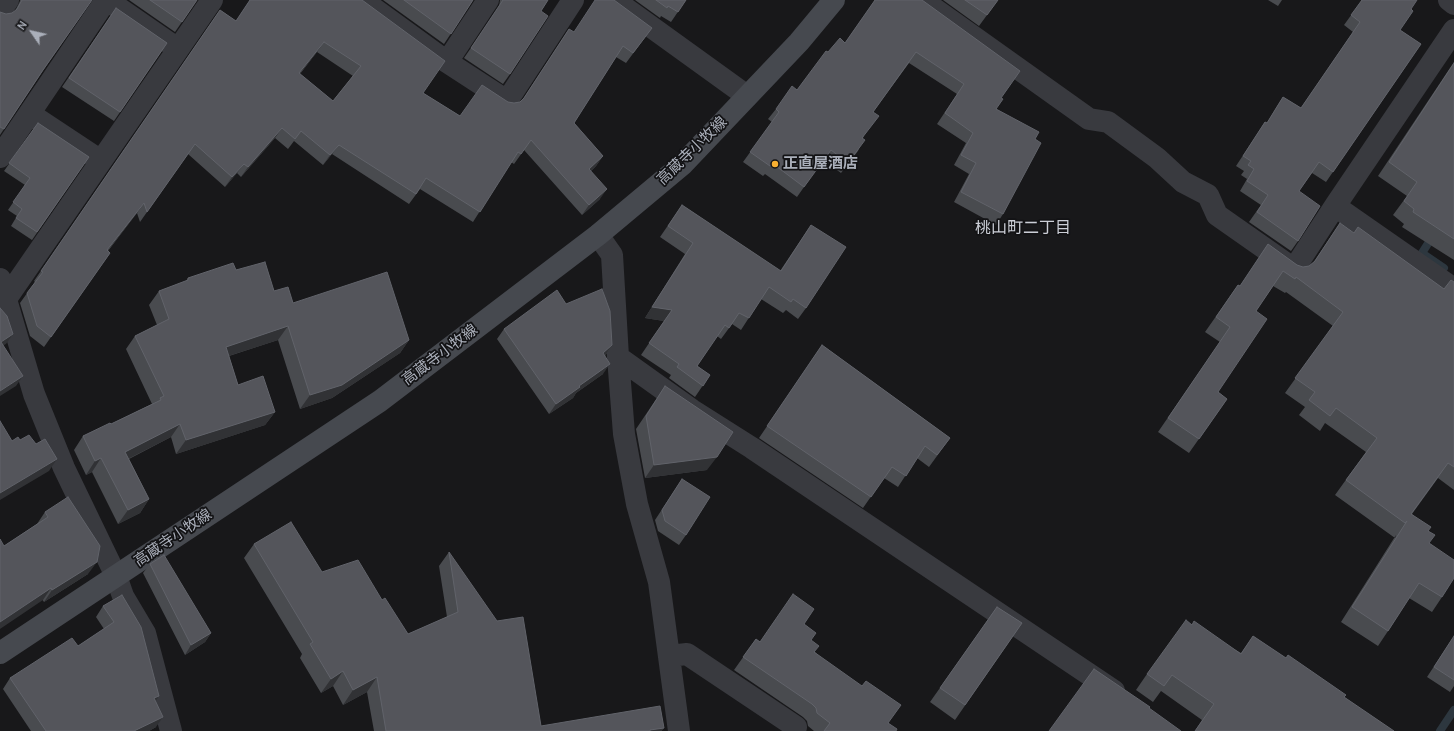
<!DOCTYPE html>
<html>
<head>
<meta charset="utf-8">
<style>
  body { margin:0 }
  #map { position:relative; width:1454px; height:731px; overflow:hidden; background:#18181a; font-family:Cabin,sans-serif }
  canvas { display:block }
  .north { position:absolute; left:12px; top:12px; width:40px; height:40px; -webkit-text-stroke:3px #131315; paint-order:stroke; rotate:304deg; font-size:11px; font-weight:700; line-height:16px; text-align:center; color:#aaafba }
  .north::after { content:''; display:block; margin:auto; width:14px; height:18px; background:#aaafba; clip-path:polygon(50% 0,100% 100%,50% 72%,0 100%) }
</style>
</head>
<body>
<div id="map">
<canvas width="1454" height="731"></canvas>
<div class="north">N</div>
</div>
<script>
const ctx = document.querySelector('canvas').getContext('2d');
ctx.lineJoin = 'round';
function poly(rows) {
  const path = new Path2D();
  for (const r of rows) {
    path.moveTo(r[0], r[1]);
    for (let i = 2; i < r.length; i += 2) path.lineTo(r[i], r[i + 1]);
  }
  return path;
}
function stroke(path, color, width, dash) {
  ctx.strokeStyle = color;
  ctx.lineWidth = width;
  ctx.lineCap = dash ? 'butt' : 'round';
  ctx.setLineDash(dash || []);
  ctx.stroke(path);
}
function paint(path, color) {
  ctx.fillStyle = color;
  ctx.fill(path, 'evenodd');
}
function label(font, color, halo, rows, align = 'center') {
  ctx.font = font + ' Cabin,"Noto Sans JP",sans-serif';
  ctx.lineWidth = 3.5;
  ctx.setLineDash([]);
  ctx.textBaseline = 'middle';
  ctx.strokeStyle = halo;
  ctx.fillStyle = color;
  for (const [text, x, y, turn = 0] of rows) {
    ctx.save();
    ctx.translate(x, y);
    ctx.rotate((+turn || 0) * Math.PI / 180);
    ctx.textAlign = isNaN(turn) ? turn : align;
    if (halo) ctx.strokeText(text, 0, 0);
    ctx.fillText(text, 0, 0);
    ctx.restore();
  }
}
stroke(poly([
  [1434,234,1422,253,1444,268],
  [1440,731,1454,710]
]), '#2d373f', 8);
stroke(poly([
  [107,0,178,49],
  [362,0,447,62,507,101,573,0],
  [614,0,747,96],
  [922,0,1089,119,1108,122,1157,158,1183,182,1208,195,1217,215,1294,269,1335,206],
  [1449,0,1454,4],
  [0,12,8,0],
  [1454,30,1335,206,1454,289],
  [447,62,488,0],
  [30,114,101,161],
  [0,157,106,0],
  [598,235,612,255,618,357,624,434,637,504,659,582,679,731],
  [0,279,34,394,64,468,116,576,123,596,145,633,171,731],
  [6,299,212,0],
  [618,357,692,410,752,448,1114,691],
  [669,656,687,654,796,727]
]), '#393a3f', 22);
stroke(poly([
  [0,653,380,401,598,235,683,164,799,42,834,0]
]), '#46494f', 22);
paint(poly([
  [20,0,92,0,42,72,0,135,0,12,6,14,12,13,15,11,20,1],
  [129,0,197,0,175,32],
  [250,0,423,93,460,116,508,102,514,103,520,102,523,99,569,29,573,32,652,28,626,63,616,57,574,123,603,156,596,166,591,171,600,199,582,215,524,150,514,164,511,162,473,222,420,189,409,204,332,154,323,165,294,141,288,149,275,138,241,177,237,173,225,187,188,154,140,222,137,213,108,251,110,253,44,347,30,336,20,303,35,282,34,281,220,10,236,21],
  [317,52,353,76,333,101,300,74],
  [383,0,473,0,444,44],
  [500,0,548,0,541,11,510,74,503,84,464,58,499,7],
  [635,0,686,0,671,22,661,16,660,18],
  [875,0,1001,98,996,109,1035,139,1003,214,996,225,954,202,969,174,954,165,966,143,937,124,957,94,909,63,873,112,858,151,841,173,823,160,797,197,765,174,763,176,743,162,772,122,768,119,776,109,797,90,828,52,845,43],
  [943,0,998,0,979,26],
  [1268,0,1282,0,1278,6],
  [1362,0,1411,9,1400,30,1421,44,1326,182,1312,173,1299,191,1298,241,1291,251,1249,222,1261,205,1240,191,1247,179,1241,175,1244,171,1236,166,1265,122,1267,123,1276,108,1283,97,1301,108,1353,32,1344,25],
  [116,8,167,43,114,121,62,87],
  [1454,62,1454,260,1402,227,1404,224,1393,215,1407,196,1378,176],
  [38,123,89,157,32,240,11,226,17,216,8,210,25,185,4,171],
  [682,205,780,271,811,225,806,308,798,319,786,310,783,313,761,299,741,330,732,324,721,339,717,336,697,366,710,375,695,397,669,378,671,375,641,355,664,321,645,318,685,254,660,237],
  [1340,223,1354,233,1444,289,1454,282,1454,490,1438,478,1412,514,1428,531,1429,543,1442,597,1432,612,1409,598,1388,631,1378,646,1341,622,1396,535,1395,538,1335,495,1366,452,1325,423,1320,431,1299,415,1305,407,1285,393,1333,326,1286,292,1285,293,1273,286,1256,311,1218,392,1227,399,1189,453,1158,432,1220,342,1205,332,1238,285,1240,286,1268,244,1297,265,1303,267,1309,266,1313,263],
  [236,270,274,291,293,303,409,340,400,353,332,398,300,409,278,340,229,356,238,385,275,412,265,425,176,454,171,437,129,459,149,499,140,513,118,524,92,472,86,475,74,450,83,436,111,424,152,404,126,349,135,336,157,325,149,305,159,291,186,281,188,278],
  [566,304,612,345,605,356,603,374,576,393,573,398,549,414,497,339,504,329],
  [822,345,950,438,929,467,917,458,898,487,884,478,863,508,759,438],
  [665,386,707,470,645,478,636,429],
  [682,479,686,535,679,545,658,531,655,520],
  [45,512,88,574,44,602,4,546,37,524],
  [254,544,322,572,382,600,408,634,447,617,439,566,449,552,541,726,664,728,661,731,374,731,367,692,343,705,333,686,321,693,300,658,302,654,244,558],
  [150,564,211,633,205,642,185,655,143,573],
  [122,595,156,701,156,727,149,731,31,731,3,689,10,678,78,646,104,629,96,617,103,606],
  [997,607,1022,623,955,720,930,702],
  [804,624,815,652,896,731,814,731,808,726,807,721,803,717,734,670,756,639,760,642],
  [1192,625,1241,653,1253,636,1394,731,1195,731,1202,720,1161,691,1153,702,1136,690,1147,674],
  [1454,636,1454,686,1450,692,1427,677]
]), '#494b4f');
paint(poly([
  [324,42,317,52,292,83,299,73],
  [282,128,275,138,241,177,248,167],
  [339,145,332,154,323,165,330,155],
  [603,156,596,166,582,179,589,169],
  [244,164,237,173,225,187,232,177],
  [607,189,600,199,582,215,589,205],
  [144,203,137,213,100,260,107,250],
  [652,307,672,310,664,321,645,318],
  [288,326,278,340,216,360,226,347],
  [13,334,6,344,0,347,1,342],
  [409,340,400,353,332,398,300,409,310,395],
  [612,345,605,356,595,363,603,353],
  [610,364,603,374,576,393,573,398,549,414,556,404,579,386],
  [23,376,16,386,0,396,0,391],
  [275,412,265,425,176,454,186,440],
  [180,424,171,437,116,465,125,452],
  [717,457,707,470,645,478,654,465],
  [101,458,92,472,86,475,95,461],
  [57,459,49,471,0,500,0,493],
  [149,499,140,513,118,524,128,510],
  [97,562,88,574,44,602,52,590],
  [51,588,43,600,0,629,0,622],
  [211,633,205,642,185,655,191,645],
  [343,671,333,686,321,693,331,679],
  [377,677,367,692,343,705,353,690],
  [159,696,152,707,154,698],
  [163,717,156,727,149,731,134,731],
  [664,728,661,731,649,731,650,730]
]), '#313235');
const building = poly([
  [22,0,92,0,43,70,4,129,0,127,0,12,6,14,12,13,17,9,22,0],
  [150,0,197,0,182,22,150,0],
  [250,0,362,0,445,61,423,93,460,116,482,85,508,102,514,103,520,102,524,98,569,29,574,32,595,0,614,0,652,28,633,53,623,46,574,123,603,156,589,169,607,189,589,205,531,140,521,154,518,152,480,212,426,178,416,194,339,145,330,155,301,131,295,139,282,128,248,167,244,164,232,177,195,144,147,212,144,203,107,250,110,253,51,337,37,326,27,293,43,272,41,271,220,10,236,21,250,0],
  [324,42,361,66,333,101,299,73,324,42],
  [404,0,473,0,451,34,404,0],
  [503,0,548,0,541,11,548,16,510,74,471,48,503,0],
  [656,0,686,0,678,12,668,6,667,8,656,0],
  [875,0,922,0,1020,71,1001,98,1003,99,996,109,1039,132,1035,139,1041,143,1003,214,961,192,976,163,961,155,973,133,945,113,964,84,916,52,873,112,879,116,862,138,865,140,848,163,831,150,804,187,772,163,770,166,750,152,779,112,776,109,792,86,797,90,826,51,828,52,840,38,845,43,875,0],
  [965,0,998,0,987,15,965,0],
  [1362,0,1417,0,1411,9,1413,11,1400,30,1421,44,1333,172,1319,162,1299,191,1320,206,1298,241,1257,212,1268,195,1247,181,1254,169,1248,165,1251,161,1243,156,1265,122,1267,123,1283,97,1301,108,1360,22,1351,15,1362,0],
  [116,8,167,43,120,112,69,78,116,8],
  [1454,63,1454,239,1413,212,1414,209,1404,201,1417,182,1389,162,1454,63],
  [38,123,89,157,37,232,16,218,22,209,13,202,30,178,9,163,38,123],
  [682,205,781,271,811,225,846,247,806,308,793,299,791,302,769,287,749,318,739,313,729,328,725,325,697,366,710,375,703,386,677,367,679,364,649,343,672,310,652,307,693,243,668,226,682,205],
  [1340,223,1354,233,1358,227,1444,289,1451,280,1454,282,1454,467,1448,463,1411,514,1431,527,1428,531,1435,535,1429,543,1454,560,1454,578,1442,597,1419,583,1388,631,1352,607,1407,521,1405,523,1346,480,1377,438,1336,408,1330,416,1309,400,1315,392,1295,378,1343,312,1296,277,1295,279,1283,271,1256,311,1267,319,1218,392,1227,399,1199,439,1168,418,1230,327,1216,317,1238,285,1240,286,1268,244,1297,265,1303,267,1309,266,1315,261,1340,223],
  [265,262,274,291,288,287,293,303,387,272,409,340,342,385,310,395,288,326,226,347,238,385,263,376,275,412,186,440,180,424,125,452,149,499,128,510,101,458,95,461,83,436,110,423,111,424,161,400,160,398,164,396,135,336,169,319,159,291,188,280,188,278,233,263,236,270,265,262],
  [602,289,610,311,612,345,603,353,610,364,579,386,580,387,556,404,504,329,557,290,566,304,602,289],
  [0,308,7,316,13,334,1,342,23,376,0,391,0,308],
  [822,345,950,438,937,455,925,446,906,476,892,467,871,497,767,426,822,345],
  [665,386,733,432,717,457,654,465,646,416,665,386],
  [0,421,12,441,18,437,20,440,29,435,36,444,45,439,57,459,0,493,0,421],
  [682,479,710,497,686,535,665,521,662,510,682,479],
  [68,497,100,546,97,562,52,590,51,588,0,622,0,539,4,546,48,517,45,512,68,497],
  [291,522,322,572,358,560,382,600,385,598,408,634,458,612,449,552,497,621,523,617,541,726,660,706,664,728,650,730,650,731,386,731,377,677,353,690,343,671,331,679,310,644,313,642,254,544,291,522],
  [164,555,211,633,191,645,150,564,164,555],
  [793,594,814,609,804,624,816,633,811,640,819,646,814,652,862,686,866,681,901,705,888,723,897,729,896,731,824,731,830,723,817,713,816,708,812,704,743,657,756,639,760,642,793,594],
  [122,595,141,627,159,696,154,698,163,717,134,731,46,731,10,678,72,638,78,646,114,622,103,606,122,595],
  [997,607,1022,623,965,705,940,688,997,607],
  [1186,620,1192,625,1194,621,1241,654,1253,636,1286,658,1288,655,1346,695,1344,697,1394,731,1195,731,1214,704,1172,675,1164,686,1147,674,1186,620],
  [1454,636,1454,680,1434,667,1454,636],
  [1094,669,1150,707,1149,708,1181,731,1049,731,1094,669]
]);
paint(building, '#54555b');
stroke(building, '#61636a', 1);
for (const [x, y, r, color] of [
  [775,164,4,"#f9b031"]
]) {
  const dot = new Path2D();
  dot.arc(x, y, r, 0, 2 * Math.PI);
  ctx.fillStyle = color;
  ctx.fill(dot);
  stroke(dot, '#131315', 1.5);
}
label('15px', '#aaafba', '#131315', [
  ["高蔵寺小牧線",692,151,-44],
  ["高蔵寺小牧線",440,355,-37],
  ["高蔵寺小牧線",173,538,-34]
]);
label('bold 15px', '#aaafba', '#131315', [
  ["正直屋酒店",783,164]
], 'left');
label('16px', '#cbced6', '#131315', [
  ["桃山町二丁目",1023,228]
]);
</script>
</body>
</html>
